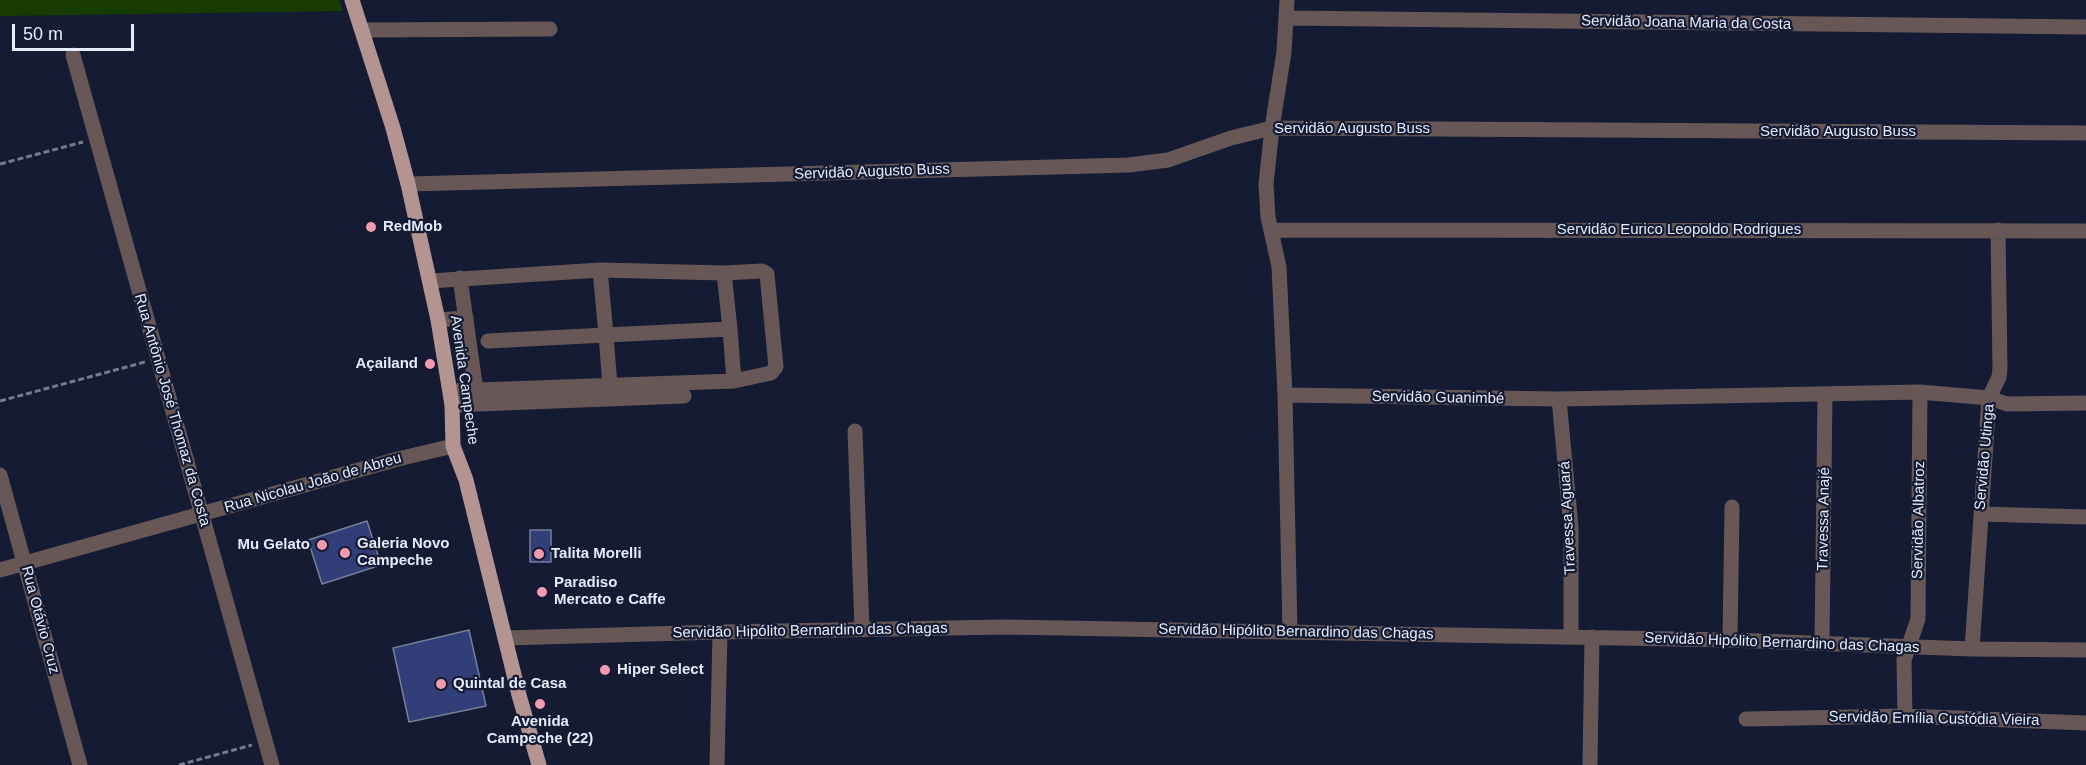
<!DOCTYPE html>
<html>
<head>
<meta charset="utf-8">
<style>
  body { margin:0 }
  #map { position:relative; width:2086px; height:765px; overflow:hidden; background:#151b32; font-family:Helvetica,sans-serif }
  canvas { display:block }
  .scale { position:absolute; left:12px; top:24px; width:122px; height:27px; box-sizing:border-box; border:3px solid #e5ebfa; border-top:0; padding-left:8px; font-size:18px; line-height:21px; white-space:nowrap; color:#e5ebfa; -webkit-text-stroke:4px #151b32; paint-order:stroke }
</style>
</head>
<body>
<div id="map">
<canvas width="2086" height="765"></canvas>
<div class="scale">50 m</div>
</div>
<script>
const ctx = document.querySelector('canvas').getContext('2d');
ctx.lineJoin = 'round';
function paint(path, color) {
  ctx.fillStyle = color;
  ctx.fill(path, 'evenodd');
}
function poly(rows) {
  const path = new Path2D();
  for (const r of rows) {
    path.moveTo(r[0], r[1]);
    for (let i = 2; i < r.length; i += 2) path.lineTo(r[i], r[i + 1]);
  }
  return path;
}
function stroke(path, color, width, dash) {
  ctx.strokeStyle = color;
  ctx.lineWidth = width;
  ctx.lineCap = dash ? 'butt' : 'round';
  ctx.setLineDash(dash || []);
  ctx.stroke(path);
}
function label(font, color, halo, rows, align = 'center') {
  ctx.font = font + ' Helvetica,sans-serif';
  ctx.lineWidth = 4.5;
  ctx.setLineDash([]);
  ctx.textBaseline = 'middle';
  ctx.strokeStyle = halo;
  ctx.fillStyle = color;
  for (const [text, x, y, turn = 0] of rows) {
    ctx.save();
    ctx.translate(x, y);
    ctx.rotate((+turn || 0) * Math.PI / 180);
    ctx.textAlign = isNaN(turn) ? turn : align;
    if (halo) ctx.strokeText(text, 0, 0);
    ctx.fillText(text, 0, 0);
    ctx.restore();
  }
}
paint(poly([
  [0,0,339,0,343,11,0,16]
]), '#173c00');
const building = poly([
  [367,521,381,565,322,584,308,540,367,521],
  [530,530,551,530,551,562,530,562,530,530],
  [469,630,486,706,409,722,393,648,469,630]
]);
paint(building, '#313e77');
stroke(building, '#757e9a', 1.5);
stroke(poly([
  [0,164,83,142],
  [0,401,145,362],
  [179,765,252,745]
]), '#757b8e', 3, [6, 3]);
stroke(poly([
  [1287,0,1284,52,1272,128,1266,184,1268,217,1279,267,1285,395,1290,632],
  [1287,18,2086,27],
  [362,30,550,29],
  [73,55,272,765],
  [408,184,1129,165,1168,160,1231,138,1272,128,2086,133],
  [1272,230,2086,231],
  [724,273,730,329],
  [460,278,476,391],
  [430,281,600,270,724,273,762,271,767,274,776,367,771,373,734,381,730,329,606,335,610,386],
  [438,320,466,318],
  [488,341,606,335,600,270],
  [450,391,734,381],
  [1285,395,1559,399,1920,392,1989,398,2007,404,2086,403],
  [1559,399,1571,527,1571,637],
  [452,405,684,396],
  [855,431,862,629],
  [0,475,80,765],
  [1981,514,2086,517],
  [0,570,398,459,453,446],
  [505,638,720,632,1006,627,1730,640,1972,649,2086,650],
  [1730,640,1732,507],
  [1822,643,1825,394],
  [1972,649,1989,398,1999,377,2000,368,1998,230],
  [1905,716,1904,660,1918,619,1920,392],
  [1746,719,1905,716,2086,723],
  [717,765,720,632],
  [1590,765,1592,637]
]), '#675857', 15);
stroke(poly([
  [352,0,393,128,408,184,438,320,452,405,453,446,466,480,519,695,539,765]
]), '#b39491', 15);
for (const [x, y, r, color] of [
  [371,227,6,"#f29ab0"],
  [430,364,6,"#f29ab0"],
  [322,545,6,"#f29ab0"],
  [345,553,6,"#f29ab0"],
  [539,554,6,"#f29ab0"],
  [542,592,6,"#f29ab0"],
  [605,670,6,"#f29ab0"],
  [441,684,6,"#f29ab0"],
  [540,704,6,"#f29ab0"]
]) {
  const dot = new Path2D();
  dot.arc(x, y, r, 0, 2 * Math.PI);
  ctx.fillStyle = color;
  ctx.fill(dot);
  stroke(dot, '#151b32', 2);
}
label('15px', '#e5ebfa', '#151b32', [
  ["Servidão Joana Maria da Costa",1686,23,1],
  ["Servidão Augusto Buss",1352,129],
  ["Servidão Augusto Buss",1838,132],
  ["Servidão Augusto Buss",872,172,-2],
  ["Servidão Eurico Leopoldo Rodrigues",1679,230],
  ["Avenida Campeche",464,380,82],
  ["Servidão Guanimbé",1438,398,1],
  ["Rua Antônio José Thomaz da Costa",172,410,74],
  ["Servidão Utinga",1985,457,-85],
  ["Rua Nicolau João de Abreu",313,483,-16],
  ["Travessa Aguará",1568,518,-93],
  ["Travessa Anajé",1824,519,-89],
  ["Servidão Albatroz",1919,520,-89],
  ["Rua Otávio Cruz",40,620,75],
  ["Servidão Hipólito Bernardino das Chagas",810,631,-1],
  ["Servidão Hipólito Bernardino das Chagas",1296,632,1],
  ["Servidão Hipólito Bernardino das Chagas",1782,643,2],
  ["Servidão Emília Custódia Vieira",1934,719,1]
]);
label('bold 15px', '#e5ebfa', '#151b32', [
  ["RedMob",383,227],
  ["Açailand",418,364,"right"],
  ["Galeria Novo",357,544],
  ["Campeche",357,561],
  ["Mu Gelato",310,545,"right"],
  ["Talita Morelli",551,554],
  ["Paradiso",554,583],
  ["Mercato e Caffe",554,600],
  ["Hiper Select",617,670],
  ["Quintal de Casa",453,684],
  ["Avenida",540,722,"center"],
  ["Campeche (22)",540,739,"center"]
], 'left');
</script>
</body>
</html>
